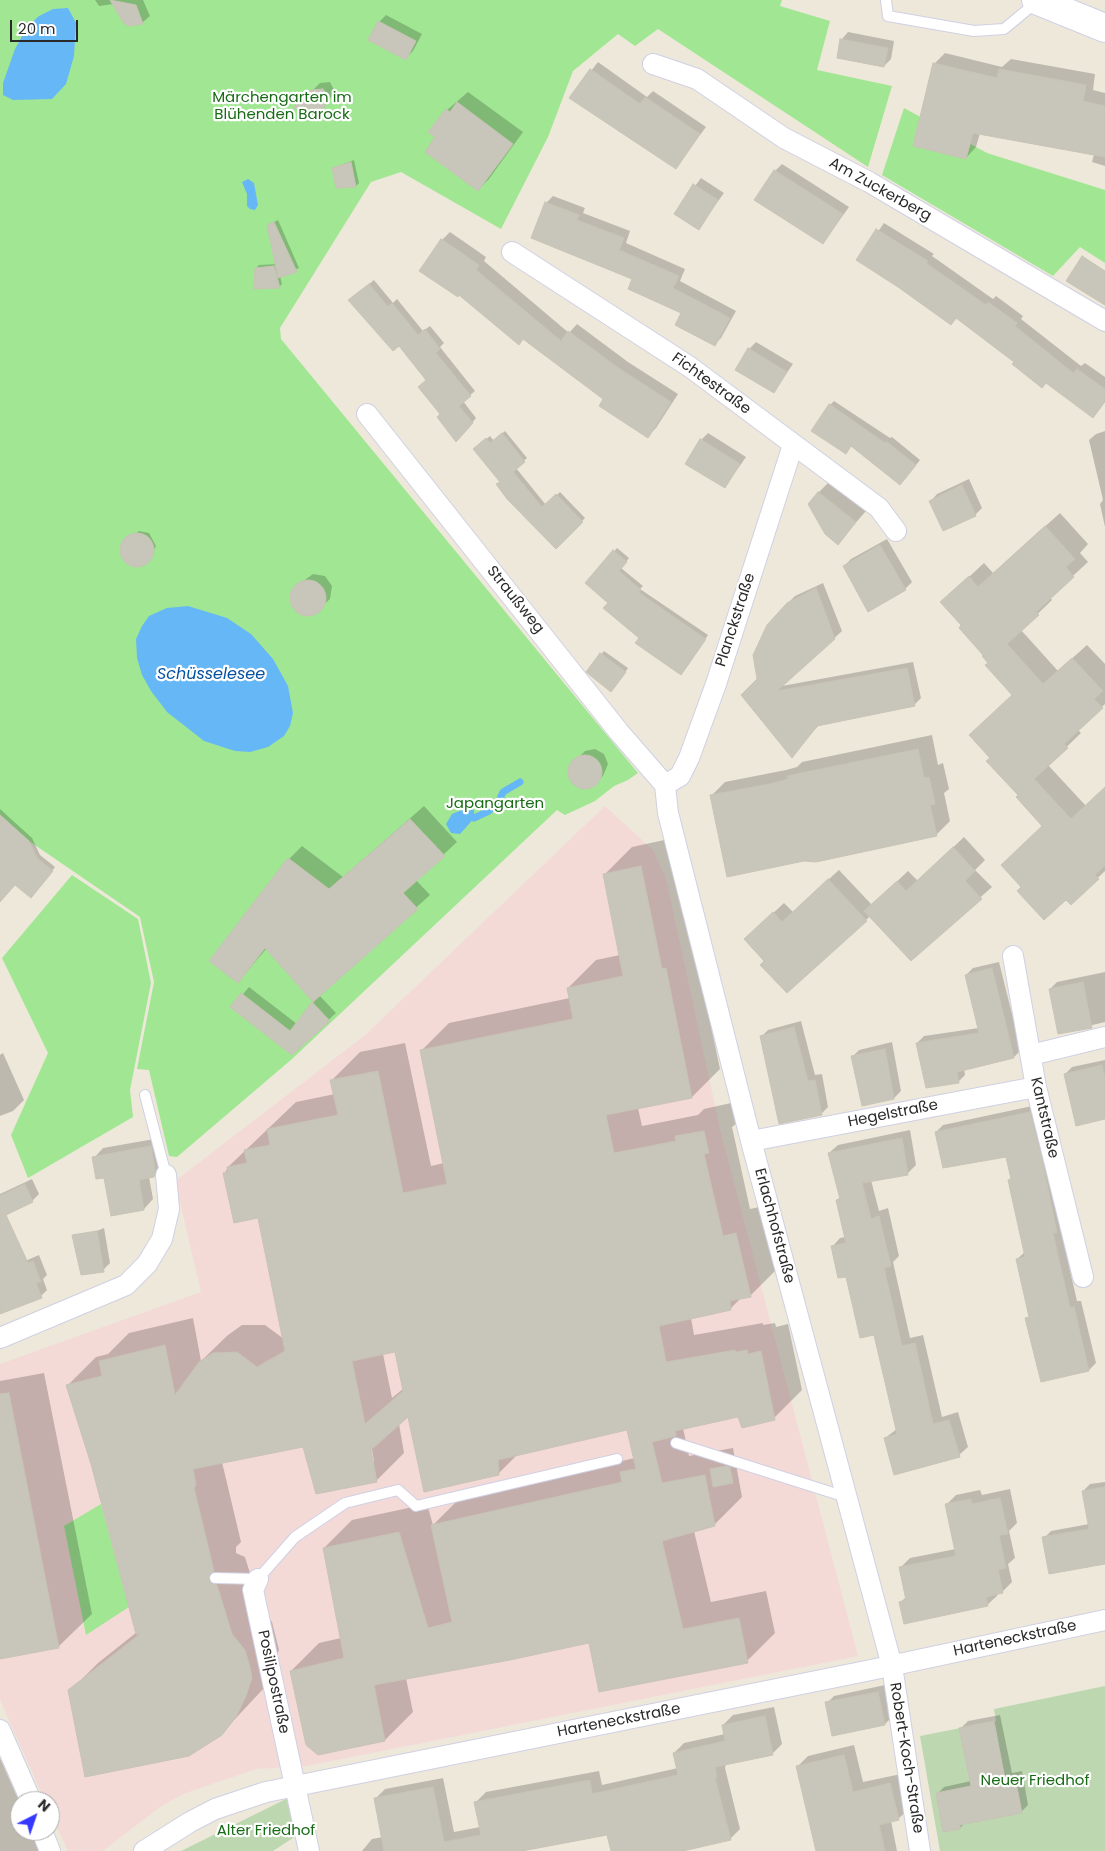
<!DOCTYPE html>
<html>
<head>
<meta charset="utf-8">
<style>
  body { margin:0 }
  #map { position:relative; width:1105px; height:1851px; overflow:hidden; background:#ede8da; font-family:Poppins,sans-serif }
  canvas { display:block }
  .north { position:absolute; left:10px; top:1791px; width:50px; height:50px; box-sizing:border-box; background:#fff; border:1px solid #aaa; border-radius:50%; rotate:41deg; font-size:14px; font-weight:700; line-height:20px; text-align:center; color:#2a2a2a }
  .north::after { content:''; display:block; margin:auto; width:18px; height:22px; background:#3538ff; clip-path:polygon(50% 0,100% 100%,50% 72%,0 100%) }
  .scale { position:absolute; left:10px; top:20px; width:68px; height:22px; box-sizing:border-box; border:2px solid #2a2a2a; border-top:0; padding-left:6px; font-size:15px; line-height:18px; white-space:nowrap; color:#2a2a2a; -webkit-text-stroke:4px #fff; paint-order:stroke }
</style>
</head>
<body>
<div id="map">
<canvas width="1105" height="1851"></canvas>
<div class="north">N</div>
<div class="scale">20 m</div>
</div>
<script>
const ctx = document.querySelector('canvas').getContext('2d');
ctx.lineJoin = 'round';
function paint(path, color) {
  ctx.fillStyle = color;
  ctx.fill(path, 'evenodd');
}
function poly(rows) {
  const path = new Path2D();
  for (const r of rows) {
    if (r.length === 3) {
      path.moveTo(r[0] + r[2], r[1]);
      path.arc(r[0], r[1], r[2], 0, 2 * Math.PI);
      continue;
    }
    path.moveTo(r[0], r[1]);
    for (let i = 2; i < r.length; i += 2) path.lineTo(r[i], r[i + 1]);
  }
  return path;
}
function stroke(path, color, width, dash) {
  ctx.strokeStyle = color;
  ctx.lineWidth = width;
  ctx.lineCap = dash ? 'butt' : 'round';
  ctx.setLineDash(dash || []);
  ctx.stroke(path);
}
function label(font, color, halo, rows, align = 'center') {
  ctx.font = font + ' Poppins,sans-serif';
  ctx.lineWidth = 4.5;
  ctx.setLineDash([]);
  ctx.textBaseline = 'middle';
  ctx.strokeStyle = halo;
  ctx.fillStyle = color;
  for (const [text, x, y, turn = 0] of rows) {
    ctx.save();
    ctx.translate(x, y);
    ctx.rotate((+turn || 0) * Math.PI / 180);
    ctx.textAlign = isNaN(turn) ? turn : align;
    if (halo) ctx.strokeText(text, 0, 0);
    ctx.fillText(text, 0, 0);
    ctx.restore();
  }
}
paint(poly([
  [605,806,653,850,666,878,720,1129,858,1656,307,1766,256,1769,183,1794,160,1807,103,1851,68,1851,50,1812,50,1801,45,1801,0,1700,0,1364,201,1292,175,1181,364,1036]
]), '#f4dad7');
paint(poly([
  [0,0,782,0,780,6,830,21,817,70,892,86,868,167,658,29,635,46,618,34,573,71,548,137,501,229,401,172,371,182,280,328,281,339,638,773,628,780,614,786,595,801,565,815,557,810,292,1059,177,1157,169,1156,149,1070,137,1069,154,982,140,917,29,841,0,815],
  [904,108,987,153,1105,190,1105,263,1080,247,1053,276,882,175],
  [72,875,138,919,151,983,130,1090,133,1117,28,1178,11,1135,48,1053,2,958],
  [101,1504,129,1607,86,1635,64,1526]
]), '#a1e793');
paint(poly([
  [1105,1686,1105,1851,940,1851,920,1736,996,1721,994,1709],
  [288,1798,296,1836,273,1851,181,1851]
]), '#bdd8b0');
paint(poly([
  [68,8,76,23,74,56,66,84,52,99,13,100,3,95,3,83,15,49,27,27,39,16,53,9],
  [248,179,254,183,258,205,255,210,250,209,247,206,247,194,242,182],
  [188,606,227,618,251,634,273,659,288,686,293,713,290,726,284,736,268,747,250,752,235,751,204,741,167,712,151,691,142,675,137,658,136,639,142,626,149,616,167,608],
  [469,807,474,810,474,818,469,824,460,834,451,833,446,824,452,814]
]), '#66b7f6');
paint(poly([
  [95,0,143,0,150,16,143,22,128,24,114,4,99,6],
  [386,15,422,34,413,51,406,58,379,22],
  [848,32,894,41,891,59,884,66,842,39],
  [945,53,1002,67,1011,59,1095,74,1093,90,1105,93,1105,166,1092,162,1094,154,980,133,976,147,966,158,934,64],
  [598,62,647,97,653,91,706,127,676,167,571,97],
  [330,82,335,92,323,108,296,107,320,83],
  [468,92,523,132,489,179,478,190,437,137,430,132,447,110],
  [354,160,359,183,356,186,337,187,333,168],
  [782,164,849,207,823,243,775,171],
  [701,178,724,193,698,229,675,213],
  [553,196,585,208,583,213,630,231,626,243,685,269,680,281,736,311,721,338,714,345,683,312,634,278,546,203],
  [278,220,299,268,280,276,282,284,279,287,256,268,259,265,277,264,269,225],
  [884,223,934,254,932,256,993,299,996,296,1023,316,1021,319,1081,366,1085,363,1105,377,1105,402,1100,409,1093,416,957,318,951,323,914,295,858,260],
  [450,232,486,257,484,261,569,333,577,324,628,362,678,394,656,428,648,436,605,399,524,338,519,343,442,240],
  [374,280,393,303,397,299,423,331,430,326,444,343,440,347,475,391,463,401,476,418,461,436,442,414,428,379,399,344,354,296],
  [756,342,793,364,774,391,749,349],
  [834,401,890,438,892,437,920,460,905,479,852,445,845,452,830,405],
  [505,431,527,458,516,468,546,505,560,492,585,518,556,547,501,481,478,446,490,436,494,441],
  [1105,431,1105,527,1100,504,1103,500,1089,440,1096,434],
  [708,433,746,457,725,487,701,440],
  [969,479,982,508,975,515,931,501,937,494],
  [829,482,866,511,838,543,818,493],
  [1060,513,1088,544,1080,553,1088,562,1050,597,1052,600,1021,630,1058,671,1087,645,1105,664,1105,704,1078,730,1081,733,1048,765,1086,806,1105,788,1105,871,1071,903,1066,898,1023,887,1043,826,991,757,1014,694,963,625,956,589,984,563,993,573],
  [139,531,149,533,156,546,149,559,135,565,126,561,121,552,123,542],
  [887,539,912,582,905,589,844,566,851,559],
  [617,548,629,558,621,568,643,586,640,589,708,635,684,671,587,583],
  [313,574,325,576,332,586,330,599,312,615,305,615,297,611,291,599,295,587],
  [823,583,842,631,782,686,913,662,921,698,914,705,819,725,792,756,758,680,788,603,795,596],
  [604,651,628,668,614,688,588,671],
  [932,735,938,765,943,763,949,789,944,793,950,821,936,835,711,796,725,782,786,770,797,767,802,762],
  [595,749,604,754,608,764,603,776,596,783,583,787,575,784,569,771,570,766,585,751],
  [424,806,457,842,416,880,430,895,319,995,336,1013,292,1054,232,1007,249,987,297,1024,314,1002,267,948,238,982,289,859,302,846,343,877],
  [0,809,32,838,40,855,55,867,34,893,15,883,0,901],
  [964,837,985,860,975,870,992,887,911,959,870,916,866,920,765,961,756,929,784,903,793,912,839,870,872,905,908,871,918,881],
  [669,839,690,941,693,941,720,1069,692,1097,638,1108,642,1126,698,1115,704,1109,731,1103,736,1124,732,1127,750,1209,764,1206,778,1268,750,1296,742,1297,730,1309,691,1318,694,1335,763,1323,763,1325,775,1323,776,1327,788,1324,802,1390,774,1418,739,1415,683,1428,689,1456,733,1448,742,1497,714,1525,694,1531,711,1602,766,1591,775,1633,747,1661,590,1641,406,1678,413,1712,385,1740,291,1671,319,1643,341,1638,324,1548,352,1520,427,1504,433,1525,461,1497,635,1458,628,1428,518,1454,498,1474,409,1414,399,1424,404,1453,376,1481,304,1446,222,1462,241,1542,236,1547,236,1553,245,1557,260,1606,272,1622,279,1650,264,1688,221,1734,70,1691,98,1663,137,1632,92,1463,68,1385,96,1357,108,1354,129,1333,193,1318,201,1361,228,1335,242,1325,265,1325,284,1339,259,1217,225,1173,228,1167,296,1102,335,1094,332,1080,360,1052,405,1043,431,1166,444,1163,421,1051,449,1023,570,998,568,988,596,960,620,955,604,875,632,847],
  [396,1351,404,1388,392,1398,383,1354],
  [369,1444,371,1444,374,1461,372,1461],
  [999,962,1021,1050,1014,1057,964,1069,965,1075,958,1082,917,1043,924,1036,979,1028,966,975,973,968],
  [1105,972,1105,1022,1059,1033,1050,989,1057,982],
  [801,1021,815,1075,822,1074,828,1107,821,1114,761,1037,768,1030],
  [892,1042,901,1091,894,1098,863,1105,852,1057,859,1050],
  [3,1053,24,1100,13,1111,0,1116,0,1055],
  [1105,1060,1105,1118,1065,1074,1072,1067],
  [1037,1105,1063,1224,1060,1227,1077,1301,1081,1301,1096,1363,1089,1370,1042,1381,1027,1319,1030,1315,1017,1259,1025,1252,1009,1181,1012,1178,1007,1155,936,1132,943,1125],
  [910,1130,916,1165,908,1173,871,1180,879,1211,888,1208,899,1256,893,1262,910,1338,923,1335,942,1417,958,1412,968,1447,959,1455,885,1438,897,1429,875,1333,832,1247,840,1238,846,1237,837,1200,840,1197,829,1153,838,1145],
  [160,1138,163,1166,154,1176,149,1177,153,1199,144,1209,105,1176,94,1158,103,1148],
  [32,1179,39,1194,33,1200,0,1216,0,1194],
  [104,1228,110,1263,103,1270,82,1237],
  [39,1255,47,1275,43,1279,47,1290,41,1296,0,1312,0,1272],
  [44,1373,92,1614,58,1647,0,1658,0,1381],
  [1105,1482,1105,1562,1044,1538,1051,1531,1089,1524,1083,1491,1090,1484],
  [1010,1489,1017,1523,1009,1531,1015,1558,1008,1564,1012,1582,1002,1592,997,1593,997,1596,987,1605,901,1602,907,1596,900,1568,910,1558,956,1549,946,1505,956,1495,980,1490,982,1495],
  [885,1685,892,1717,885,1724,827,1703,834,1696],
  [774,1707,782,1744,772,1754,726,1763,725,1768,740,1829,730,1839,677,1851,612,1851,608,1833,515,1851,362,1851,372,1839,383,1837,375,1799,385,1789,443,1778,454,1832,480,1827,476,1802,486,1792,599,1771,602,1785,678,1768,674,1753,684,1743,725,1734,723,1725,733,1715],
  [1000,1715,1012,1773,1022,1771,1028,1805,1021,1812,966,1822,960,1828,937,1794,944,1787,971,1781,961,1728,968,1721],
  [854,1745,863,1782,901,1774,909,1809,898,1819,891,1821,897,1851,841,1851,798,1766,808,1756],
  [0,1758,20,1803,20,1831,42,1831,40,1851,0,1851]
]), '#0003');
stroke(poly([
  [474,818,489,811,498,803,503,792,520,782]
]), '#66b7f6', 7);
const building = poly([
  [110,0,136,5,143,24,128,26,123,22,110,0],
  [378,21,416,41,406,60,368,40,378,21],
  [840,39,888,48,884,67,837,58,840,39],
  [933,63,997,78,999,69,1086,85,1083,101,1105,106,1105,157,973,133,966,159,913,146,933,63],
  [590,69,640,104,645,97,700,134,676,169,569,98,590,69],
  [323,89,329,99,323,109,293,108,311,90,323,89],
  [457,102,513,144,478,191,425,152,435,137,428,132,446,109,450,112,457,102],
  [351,162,356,187,336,188,332,168,351,162],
  [774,170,843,214,823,244,754,200,774,170],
  [693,184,718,200,699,230,674,214,693,184],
  [545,202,579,215,577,220,624,238,619,250,679,276,673,288,730,318,715,346,675,325,681,313,628,289,632,279,531,238,545,202],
  [274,222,297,272,278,278,267,225,274,222],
  [876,229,928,261,926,263,986,305,988,302,1017,323,1015,326,1073,373,1077,369,1105,389,1105,401,1093,418,1046,383,1042,388,1012,364,1014,362,956,318,951,325,898,287,856,260,876,229],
  [441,239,479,265,476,270,561,341,568,331,620,369,671,402,648,438,599,406,603,399,523,339,519,345,459,295,458,297,419,271,441,239],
  [1082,256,1105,271,1105,305,1066,281,1082,256],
  [274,266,280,288,254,289,255,268,274,266],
  [369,284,388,307,392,303,418,335,425,329,440,349,436,353,471,396,459,406,473,423,456,442,437,417,440,414,418,387,426,380,399,346,393,351,348,300,369,284],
  [748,348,787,372,774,393,735,370,748,348],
  [829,404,885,443,886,441,916,465,900,485,851,446,846,454,811,431,829,404],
  [502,433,525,462,513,472,542,507,556,494,583,522,556,549,507,499,496,484,500,482,473,449,486,438,490,443,502,433],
  [700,439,740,464,725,488,685,464,700,439],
  [962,485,976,516,943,531,929,501,962,485],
  [818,492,856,522,838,545,825,534,808,504,818,492],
  [1045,526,1075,559,1066,567,1074,577,1036,612,1039,615,1007,644,1043,684,1072,658,1103,691,1094,699,1103,708,1064,744,1068,748,1034,779,1071,819,1105,787,1105,865,1095,875,1099,879,1071,905,1066,900,1044,920,1017,891,1021,887,1001,865,1042,826,1016,797,1018,795,986,761,990,758,969,735,1012,695,985,665,988,663,982,656,983,655,959,628,961,625,940,602,969,576,978,587,1045,526],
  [137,550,17],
  [880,545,906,590,868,612,843,566,880,545],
  [613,550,627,562,619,571,641,590,638,592,706,639,681,675,635,643,639,638,603,608,608,603,585,583,613,550],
  [308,598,18],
  [816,588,835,639,777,691,907,668,915,706,817,726,792,758,741,695,757,679,753,655,767,625,787,603,816,588],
  [600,653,626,672,611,692,586,672,600,653],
  [918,749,924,778,929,777,935,804,930,805,937,836,816,862,804,861,727,877,710,795,770,784,788,779,787,776,918,749],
  [585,772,17],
  [0,815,29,841,37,858,53,871,31,898,15,885,0,902,0,815],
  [410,819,445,856,403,893,418,909,313,1002,265,948,238,983,209,961,288,858,329,889,410,819],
  [953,847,975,871,965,881,982,899,911,961,864,911,897,881,906,891,953,847],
  [641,866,662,969,666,968,692,1098,606,1115,614,1153,676,1141,675,1136,704,1131,709,1153,704,1154,723,1236,736,1233,751,1297,730,1301,731,1310,659,1326,666,1362,735,1350,736,1352,747,1350,748,1354,761,1351,775,1420,742,1428,738,1417,675,1431,676,1436,652,1442,662,1483,705,1475,715,1526,662,1541,683,1629,739,1618,748,1663,599,1692,589,1643,510,1660,374,1685,385,1741,318,1755,306,1745,290,1671,344,1658,323,1548,399,1532,428,1628,452,1622,431,1525,622,1482,620,1472,636,1469,627,1430,498,1460,499,1475,424,1492,408,1417,371,1450,377,1482,316,1494,303,1447,193,1469,196,1485,194,1488,214,1571,209,1575,209,1581,217,1585,232,1634,245,1650,250,1667,252,1678,246,1696,236,1717,222,1735,189,1756,85,1777,68,1690,140,1634,136,1634,91,1464,66,1385,102,1376,99,1361,165,1345,175,1395,199,1362,213,1353,237,1352,257,1367,285,1351,258,1218,234,1223,223,1173,228,1172,227,1167,247,1163,244,1150,270,1145,267,1129,338,1115,330,1080,378,1071,403,1193,447,1184,420,1050,573,1019,567,988,623,976,603,874,641,866],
  [395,1352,403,1391,365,1424,352,1361,395,1352],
  [828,879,867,921,787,993,760,965,764,961,744,939,773,912,782,922,828,879],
  [992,968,1014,1058,957,1072,959,1083,926,1088,916,1043,979,1033,965,975,992,968],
  [1083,982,1092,1028,1058,1034,1049,989,1083,982],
  [241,993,290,1031,312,1002,330,1021,292,1055,230,1007,241,993],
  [794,1027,808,1081,815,1080,822,1115,779,1124,760,1036,794,1027],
  [885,1049,894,1099,862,1106,851,1056,885,1049],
  [1102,1065,1105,1078,1105,1119,1076,1126,1064,1074,1102,1065],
  [1030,1112,1042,1159,1057,1233,1053,1233,1070,1308,1074,1307,1089,1371,1041,1382,1025,1318,1029,1317,1016,1259,1025,1257,1008,1180,1011,1179,1006,1157,943,1168,935,1132,1030,1112],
  [902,1138,908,1175,862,1183,871,1219,879,1216,891,1266,884,1268,902,1346,915,1343,933,1424,949,1420,960,1457,894,1475,884,1438,897,1434,874,1335,860,1338,846,1277,838,1278,831,1246,846,1243,836,1200,840,1199,828,1153,902,1138],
  [151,1146,155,1170,154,1177,139,1180,144,1210,111,1216,104,1178,96,1179,92,1157,151,1146],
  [25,1184,33,1202,6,1215,28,1263,33,1261,41,1282,36,1283,42,1298,0,1314,0,1196,25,1184],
  [97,1231,104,1272,81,1275,72,1235,97,1231],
  [9,1393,59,1648,0,1659,0,1394,9,1393],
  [726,1466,730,1467,733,1483,713,1487,710,1469,726,1466],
  [1105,1487,1105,1564,1049,1574,1042,1537,1089,1529,1082,1491,1105,1487],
  [1000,1498,1008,1534,999,1535,1006,1568,998,1570,1003,1593,986,1597,988,1606,904,1624,899,1602,906,1600,899,1567,956,1556,945,1504,971,1499,972,1504,1000,1498],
  [878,1692,885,1725,832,1736,825,1702,878,1692],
  [765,1716,773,1755,715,1767,717,1777,715,1778,731,1840,683,1851,611,1851,607,1835,522,1851,384,1851,374,1798,433,1787,444,1842,481,1835,474,1802,590,1780,592,1794,678,1775,673,1753,725,1741,722,1725,765,1716],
  [994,1721,1005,1779,1015,1777,1022,1813,960,1825,960,1829,943,1832,936,1793,971,1786,959,1728,994,1721],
  [844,1755,853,1792,890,1783,899,1820,879,1825,885,1851,816,1851,796,1766,844,1755]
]);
paint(building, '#c8c5ba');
stroke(building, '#c8c4b4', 1);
const lane = poly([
  [886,0,888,16,974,31,1004,29,1038,1],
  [145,1095,166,1175],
  [676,1443,846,1497],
  [215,1578,258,1579,295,1537,345,1503,398,1490,416,1506,617,1459]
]);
const street = poly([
  [653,64,697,79,784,138,869,182,1105,321],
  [512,252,690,367,879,508,896,531],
  [367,414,619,732,665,785],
  [665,785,668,813,751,1141,892,1666,920,1851],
  [665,785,680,776,689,758,716,684,793,445],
  [1013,956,1036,1087,1083,1277],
  [1031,1055,1105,1037],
  [751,1141,1036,1087],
  [0,1338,126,1285,147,1264,162,1239,169,1209,166,1175],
  [258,1579,253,1590,309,1851],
  [0,1730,31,1801],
  [42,1831,50,1851],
  [144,1851,190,1822,215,1809,266,1792,871,1670,1105,1620]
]);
const secondary = poly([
  [1036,0,1105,28]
]);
stroke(lane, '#d0d0e4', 12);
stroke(street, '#d0d0e4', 22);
stroke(secondary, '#d0d0e4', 30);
stroke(lane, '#fff', 10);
stroke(street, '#fff', 20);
stroke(secondary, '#fff', 28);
label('15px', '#186b15', '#fff', [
  ["Märchengarten im",282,98],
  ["Blühenden Barock",282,115],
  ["Japangarten",495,804],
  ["Neuer Friedhof",1035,1781],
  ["Alter Friedhof",266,1831]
]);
label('15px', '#2a2a2a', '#fff', [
  ["Am Zuckerberg",880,190,29],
  ["Fichtestraße",711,384,36],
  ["Straußweg",515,600,51],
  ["Planckstraße",736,620,-72],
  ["Hegelstraße",893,1114,-11],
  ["Kantstraße",1044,1118,77],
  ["Erlachhofstraße",774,1226,75],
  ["Harteneckstraße",1015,1639,-12],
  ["Posilipostraße",273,1682,78],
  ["Harteneckstraße",619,1721,-11],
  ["Robert-Koch-Straße",906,1758,81]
]);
label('italic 16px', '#0551a2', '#fff', [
  ["Schüsselesee",211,675]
]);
</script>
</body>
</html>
